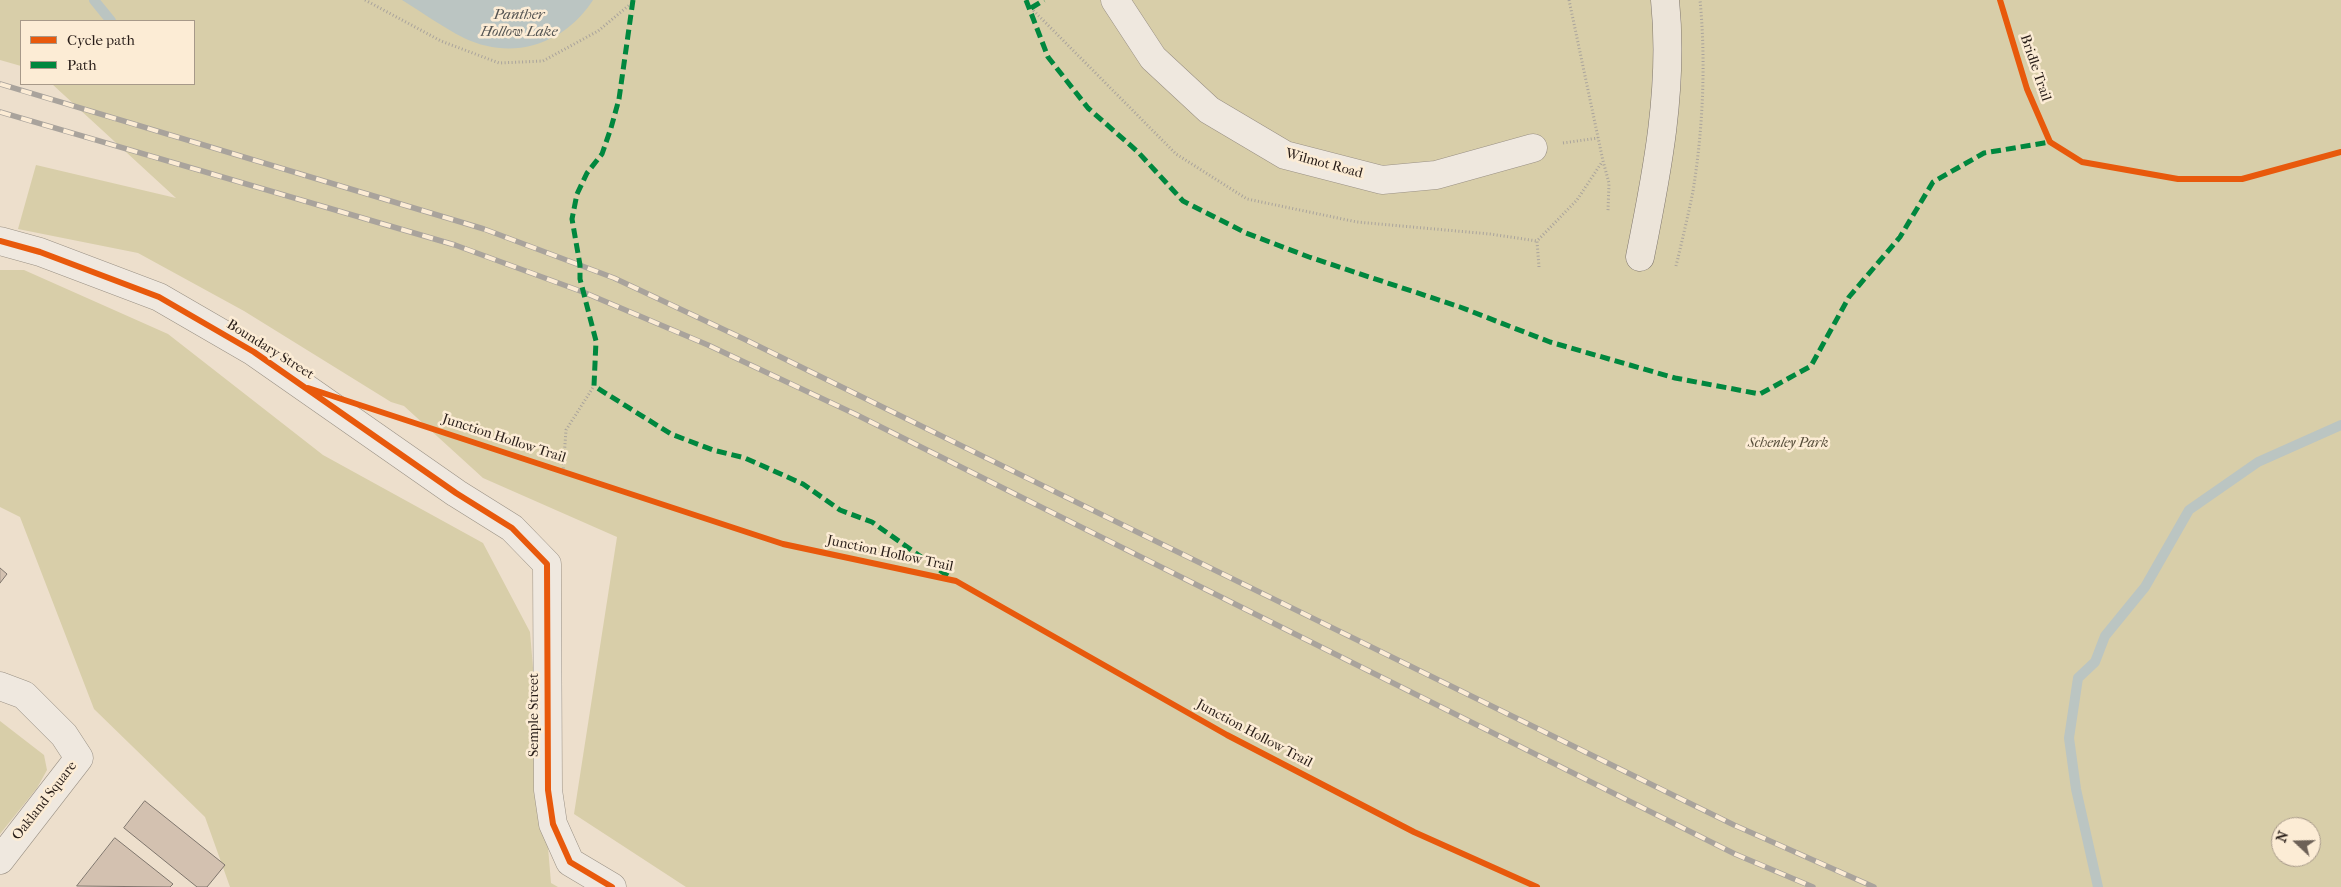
<!DOCTYPE html>
<style>
body{margin:0}
#map{position:relative;width:2341px;height:887px;overflow:hidden;background:#eddfcc;font-family:"IM FELL French Canon",serif}
canvas{display:block}
.legend{position:absolute;left:20px;top:20px;width:175px;height:65px;box-sizing:border-box;background:#fcecd5;border:1px solid #a79989;margin:0;padding:6px 9px;list-style:none;font-size:15px;color:#281d18}
.legend li{display:flex;align-items:center;gap:10px;height:25px}
.legend b{width:25px;border:1px solid #a79989}
.north{position:absolute;left:2271px;top:817px;width:50px;height:50px;box-sizing:border-box;background:#fcecd5;border:1px solid #a79989;border-radius:50%;rotate:291deg;font-size:14px;font-weight:700;line-height:20px;text-align:center;color:#281d18}
.north::after{content:'';display:block;margin:auto;width:18px;height:22px;background:#6d6157;clip-path:polygon(50% 0,100% 100%,50% 72%,0 100%)}
</style>
<div id="map">
<canvas width="2341" height="887"></canvas>
<ul class="legend">
<li><b style="height:6px;background:#e8590c"></b>Cycle path</li>
<li><b style="height:6px;background:#00873e"></b>Path</li>
</ul>
<div class="north">N</div>
</div>
<script>
const ctx = document.querySelector('canvas').getContext('2d');
ctx.lineJoin = 'round';
function fillPath(path, color) { ctx.fillStyle = color; ctx.fill(path, 'evenodd'); }
function stroke(path, color, width, dash) { ctx.strokeStyle = color; ctx.lineWidth = width; ctx.lineCap = dash ? 'butt' : 'round'; ctx.setLineDash(dash || []); ctx.stroke(path); }
function write(font, color, halo, rows, align = 'center') {
  ctx.font = font + ' "IM FELL French Canon",serif'; ctx.lineWidth = 5; ctx.setLineDash([]); ctx.textBaseline = 'middle'; ctx.strokeStyle = halo; ctx.fillStyle = color; for (const [text, x, y, turn = 0] of rows) {
    ctx.save(); ctx.translate(x, y); ctx.rotate((+turn || 0) * Math.PI / 180); ctx.textAlign = isNaN(turn) ? turn : align; if (halo) ctx.strokeText(text, 0, 0); ctx.fillText(text, 0, 0); ctx.restore();
  }
}
const green = new Path2D(`
 M 0,0 L 2341,0 L 2341,887 L 686,887 L 574,814 L 617,537 L 483,478 L 404,406 L 391,402 L 244,311 L 138,253 L 18,229 L 36,165 L 176,198 L 52,84 L 194,84 L 194,21 L 21,21 L 21,66 L 0,60 ZM 2281,827 L 2311,827 L 2311,857 L 2281,857 Z
 M 0,270 L 24,270 L 168,334 L 323,455 L 483,543 L 530,632 L 551,883 L 558,887 L 230,887 L 205,817 L 94,709 L 20,517 L 0,507 Z
 M 0,721 L 44,755 L 47,770 L 37,788 L 0,834 Z`);
const water = new Path2D(`
 M 402,0 L 593,0 C 564,45 512,61 464,38 C 442,27 422,12 402,0 Z`);
const stream = new Path2D(`
 M 94,0 L 111,21
 M 2098,887 L 2076,789 L 2069,738 L 2078,678 L 2095,662 L 2105,636 L 2145,587 L 2189,510 L 2258,462 L 2341,425`);
const building = new Path2D(`
 M 0,568 L 7,574 L 0,583 Z
 M 145,801 L 225,865 L 207,887 L 197,887 L 124,828 Z
 M 115,838 L 173,884 L 170,887 L 77,886 Z`);
const path = new Path2D(`
 M 365,0 L 441,41 L 499,63 L 543,61 L 598,31 L 633,2
 M 1569,0 L 1603,161 L 1609,183 L 1608,211
 M 1031,8 L 1176,154 L 1247,199 L 1357,222 L 1490,234 L 1537,241
 M 1563,143 L 1598,138
 M 1676,266 C 1682,241 1688,216 1693,191 C 1703,129 1706,62 1700,0
 M 1539,267 L 1537,241 L 1577,200 L 1602,162
 M 563,472 L 566,430 L 594,386`);
const minor = new Path2D(`
 M 1115,0 L 1153,58 L 1209,110 L 1285,155 L 1382,180 L 1436,175 L 1533,148
 M 0,241 L 40,252 L 159,297 L 254,352 L 456,493 L 512,528 L 547,564 L 548,790 L 553,824 L 570,862 L 612,887
 M 0,686 L 24,695 L 64,735 L 79,758 L 0,860`);
const major = new Path2D(`
 M 1640,257 C 1657,173 1674,86 1665,0`);
const rail = new Path2D(`
 M 0,84 L 484,229 L 614,278 L 744,339 L 1734,825 L 1874,887
 M 0,112 L 455,245 L 583,292 L 708,345 L 855,414 L 1735,854 L 1813,887`);
const quiet = new Path2D(`
 M 633,0 L 619,99 L 611,128 L 602,154 L 587,173 L 577,194 L 572,219 L 580,265 L 580,279 L 596,341 L 594,386 L 671,434 L 713,450 L 745,458 L 803,484 L 840,510 L 872,522 L 948,576
 M 1026,0 L 1048,57 L 1088,108 L 1138,152 L 1183,201 L 1246,233 L 1309,257 L 1460,307 L 1550,342 L 1675,378 L 1760,394 L 1811,366 L 1849,297 L 1900,237 L 1933,182 L 1984,153 L 2050,142 L 2052,143
 M 1031,8 L 1044,0`);
const cycleway = new Path2D(`
 M 2000,0 L 2027,89 L 2050,142 L 2082,162 L 2178,179 L 2242,179 L 2341,152
 M 0,241 L 40,252 L 159,297 L 254,352 L 456,493 L 512,528 L 547,564 L 548,790 L 553,824 L 570,862 L 612,887
 M 308,388 L 783,544 L 956,581 L 1227,735 L 1414,832 L 1537,887`);
const streetNames = [
 ["Bridle Trail",2035,68,71],
 ["Wilmot Road",1324,164,15],
 ["Boundary Street",270,350,32],
 ["Junction Hollow Trail",504,439,18],
 ["Junction Hollow Trail",890,554,12],
 ["Semple Street",535,715,-90],
 ["Junction Hollow Trail",1254,734,28],
 ["Oakland Square",45,801,-52]
];
const parkNames = [
 ["Schenley Park",1788,444]
];
const waterNames = [
 ["Panther",519,15],
 ["Hollow Lake",519,32]
];
fillPath(green, '#d8cea9');
fillPath(water, '#bbc5c2');
stroke(stream, '#bbc5c2', 10);
fillPath(building, '#d3c1b0');
stroke(building, '#7e756c', 1);
stroke(minor, '#999084', 29);
stroke(major, '#7e756c', 29);
stroke(path, '#a9a39c', 3, [1, 2.5]);
stroke(minor, '#efe8df', 28);
stroke(major, '#ece4d9', 28);
stroke(rail, '#a9a39c', 5.5);
stroke(rail, '#fcecd5', 4, [11]);
stroke(quiet, '#00873e', 5, [10, 5]);
stroke(cycleway, '#e8590c', 6);
write('14px', '#281d18', '#fcecd5', streetNames);
write('italic 14px', '#574e3b', '#fcecd5', parkNames);
write('italic 15px', '#545452', '#fcecd5', waterNames);
</script>
